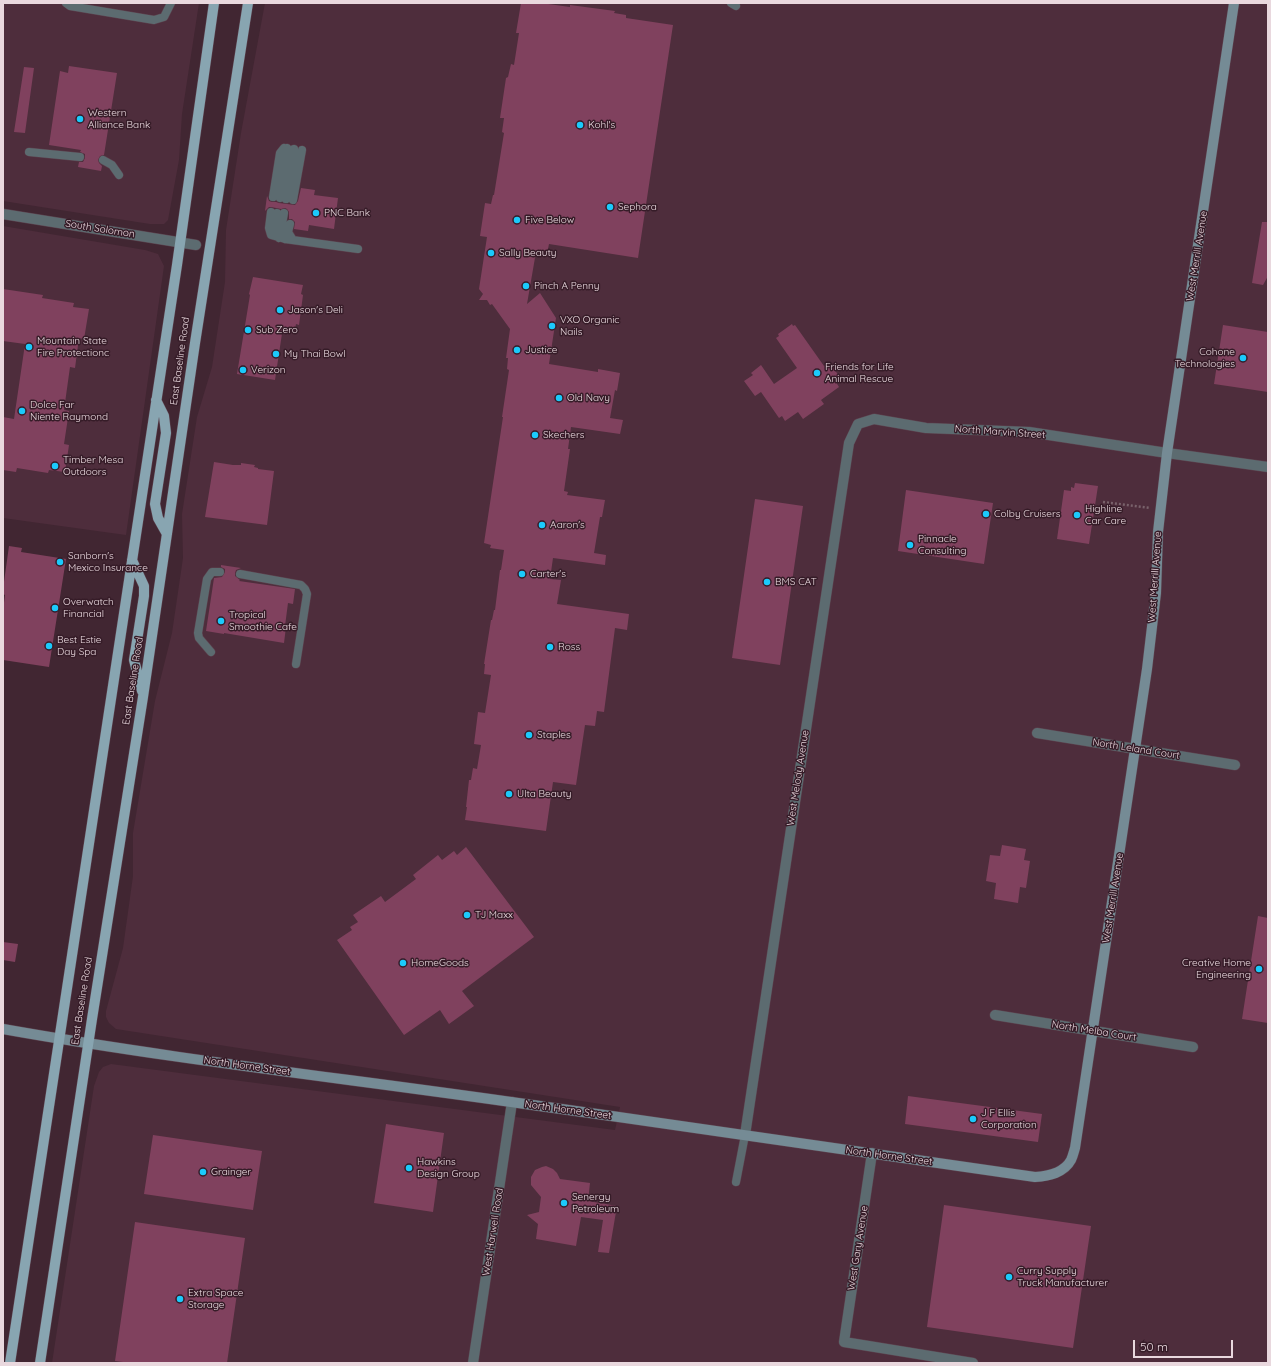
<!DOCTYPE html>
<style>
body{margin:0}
#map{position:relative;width:1271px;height:1366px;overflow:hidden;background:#412632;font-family:Quicksand,sans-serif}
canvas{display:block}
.frame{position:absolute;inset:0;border:4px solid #e9d8de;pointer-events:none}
.scale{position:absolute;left:1133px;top:1340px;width:100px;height:18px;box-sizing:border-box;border:2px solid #e9d8de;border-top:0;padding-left:5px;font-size:12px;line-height:14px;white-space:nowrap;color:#e9d8de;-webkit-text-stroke:3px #361c28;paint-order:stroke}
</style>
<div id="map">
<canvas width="1271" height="1366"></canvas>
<div class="frame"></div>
<div class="scale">50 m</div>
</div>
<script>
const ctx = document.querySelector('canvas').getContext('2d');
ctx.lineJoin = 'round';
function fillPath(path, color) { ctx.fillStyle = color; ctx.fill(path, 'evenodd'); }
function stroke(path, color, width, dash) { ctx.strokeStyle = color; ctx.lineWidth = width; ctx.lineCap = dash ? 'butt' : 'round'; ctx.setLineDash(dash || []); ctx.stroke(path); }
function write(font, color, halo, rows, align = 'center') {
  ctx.font = font + ' Quicksand,sans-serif'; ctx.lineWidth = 3; ctx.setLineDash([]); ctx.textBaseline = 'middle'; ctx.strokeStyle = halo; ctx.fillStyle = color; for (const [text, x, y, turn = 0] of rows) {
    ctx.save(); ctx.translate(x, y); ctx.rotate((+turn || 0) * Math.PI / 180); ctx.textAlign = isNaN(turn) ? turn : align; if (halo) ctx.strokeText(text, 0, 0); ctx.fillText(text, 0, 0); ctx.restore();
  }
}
const built = new Path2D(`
 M 3,3 L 199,3 L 182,114 L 179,160 L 168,220 L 164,224 L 150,224 L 3,201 Z
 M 265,3 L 1268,3 L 1268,1363 L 52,1363 L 94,1086 L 99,1072 L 103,1067 L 111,1064 L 615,1130 L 620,1107 L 116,1029 L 109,1023 L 106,1017 L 106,1011 L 123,948 L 133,876 L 133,833 L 155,701 L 172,633 L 183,558 L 182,514 L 197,417 L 212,367 L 225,282 L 226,230 L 241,133 Z
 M 3,226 L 145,250 L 158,254 L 164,266 L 126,535 L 3,518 Z`);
const building = new Path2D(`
 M 521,3 L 541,3 L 570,7 L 570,5 L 615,11 L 614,13 L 626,15 L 626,18 L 673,25 L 638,258 L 549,244 L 547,254 L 536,252 L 527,304 L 540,293 L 556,318 L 549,364 L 598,372 L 598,369 L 620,373 L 617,391 L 615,390 L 610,418 L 623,420 L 620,434 L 571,427 L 568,449 L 570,449 L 564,491 L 568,492 L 567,495 L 605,500 L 602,517 L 600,517 L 594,553 L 606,555 L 605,565 L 553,558 L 550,579 L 561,580 L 557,604 L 629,614 L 627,630 L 615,628 L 604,712 L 597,711 L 595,726 L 585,725 L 576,785 L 553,782 L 546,831 L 465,820 L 467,807 L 466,807 L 469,780 L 471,780 L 473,768 L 477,769 L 481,745 L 474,744 L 478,712 L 485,713 L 491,675 L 484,674 L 485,664 L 484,664 L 491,620 L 492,620 L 494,610 L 495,610 L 500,570 L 501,570 L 504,550 L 490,548 L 491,545 L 484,543 L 503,417 L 502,417 L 509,370 L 507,369 L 508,358 L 506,358 L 510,329 L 492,304 L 490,305 L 487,300 L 479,300 L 483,294 L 479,289 L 487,237 L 480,236 L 485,203 L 491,204 L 493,195 L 494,195 L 504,133 L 502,132 L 504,118 L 500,118 L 506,78 L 508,77 L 511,64 L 514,65 L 519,33 L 516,33 Z
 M 69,66 L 117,73 L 104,155 L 100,156 L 98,160 L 99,163 L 102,166 L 101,171 L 78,167 L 79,162 L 83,162 L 85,158 L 85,154 L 80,152 L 81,150 L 49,145 L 60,71 L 68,73 Z
 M 24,67 L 34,68 L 25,133 L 14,132 Z
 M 301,188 L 315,190 L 314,195 L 338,198 L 334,229 L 309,225 L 308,231 L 294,229 L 295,222 L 292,219 L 289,219 L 289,212 L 287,209 L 285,208 L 281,209 L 271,207 L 269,207 L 265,211 L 267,196 L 269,201 L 272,202 L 276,202 L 279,203 L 295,205 L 298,201 Z
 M 1262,222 L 1268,222 L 1268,276 L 1263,285 L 1252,283 Z
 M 253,277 L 303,285 L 301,294 L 303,295 L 299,325 L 296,324 L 295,329 L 283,327 L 275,380 L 237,374 L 250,295 L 249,294 Z
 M 3,289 L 43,295 L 42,298 L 74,303 L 73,307 L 89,309 L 84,339 L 79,338 L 75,368 L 70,367 L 64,410 L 69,411 L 64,444 L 69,445 L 65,472 L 49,470 L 48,473 L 17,468 L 16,472 L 3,470 L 3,417 L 14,419 L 25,344 L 3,341 Z
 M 792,324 L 793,326 L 795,325 L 824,366 L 829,362 L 839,376 L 834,379 L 839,387 L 821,400 L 824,404 L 803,419 L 798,412 L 785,421 L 782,416 L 779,418 L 761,392 L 755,396 L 744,381 L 753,375 L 751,373 L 761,365 L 774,384 L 797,368 L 776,338 L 779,336 L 778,334 Z
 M 1223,325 L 1268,332 L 1268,392 L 1214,384 Z
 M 214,462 L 233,465 L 241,465 L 241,463 L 255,465 L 254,467 L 258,468 L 258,469 L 274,471 L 267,525 L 205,517 Z
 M 1075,483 L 1098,486 L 1089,544 L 1057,539 L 1064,490 L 1071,491 L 1071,487 L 1074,488 Z
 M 906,490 L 993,503 L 984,564 L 898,551 Z
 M 755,499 L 803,506 L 780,665 L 732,658 Z
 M 9,546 L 22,548 L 21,552 L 66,559 L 49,667 L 3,660 L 3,610 L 5,595 L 3,594 L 3,589 Z
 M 221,565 L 241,568 L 236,570 L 235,573 L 235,576 L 240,580 L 239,581 L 295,589 L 293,604 L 288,603 L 285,626 L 286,627 L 284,643 L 224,633 L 224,634 L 206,631 L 214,578 L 222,577 L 225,572 L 225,569 L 221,567 Z
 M 1002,845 L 1026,849 L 1024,860 L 1030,861 L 1026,888 L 1020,887 L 1018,903 L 994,899 L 996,883 L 986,881 L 990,855 L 1000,856 Z
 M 466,847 L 534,937 L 462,991 L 474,1006 L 449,1024 L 440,1010 L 404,1035 L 337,940 L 352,930 L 350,927 L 358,922 L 353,915 L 381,896 L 385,902 L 416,879 L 413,875 L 438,855 L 442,860 L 454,851 L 457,855 Z
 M 1258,916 L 1268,918 L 1268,1023 L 1242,1019 Z
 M 3,942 L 18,944 L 15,962 L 3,960 Z
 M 908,1096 L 1042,1114 L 1038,1142 L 905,1124 Z
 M 386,1124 L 444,1133 L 433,1212 L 374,1203 Z
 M 153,1135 L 262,1151 L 253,1210 L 144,1194 Z
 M 546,1166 L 553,1169 L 557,1173 L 560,1179 L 590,1183 L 588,1201 L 617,1206 L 609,1253 L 598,1252 L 603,1220 L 581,1217 L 576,1246 L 536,1239 L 538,1224 L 527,1215 L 539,1212 L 541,1197 L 531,1185 L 531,1177 L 535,1170 L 542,1167 Z
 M 944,1205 L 1091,1226 L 1073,1348 L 927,1327 Z
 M 135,1222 L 245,1238 L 227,1363 L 131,1363 L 115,1361 Z`);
const path = new Path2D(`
 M 1103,502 L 1150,508`);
const lane = new Path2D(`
 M 66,3 L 70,6 L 154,20 L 164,17 L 171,3
 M 731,3 L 736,6
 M 29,152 L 80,157
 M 103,160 L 112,165 L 119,175
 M 273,197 L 280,153 L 284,148
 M 280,198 L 287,148
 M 286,199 L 294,149
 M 293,200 L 302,150
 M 271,212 L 269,228 L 271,235 L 285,239 L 358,249
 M 277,213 L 275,230 L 279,238
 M 284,213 L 281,230 L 285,239
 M 290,224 L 288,232 L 293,240
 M 240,574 L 301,585 L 305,589 L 307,594 L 296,664
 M 211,652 L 199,638 L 198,633 L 207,579 L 212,572 L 220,572
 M 736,1182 L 745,1135`);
const street = new Path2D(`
 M 3,214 L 196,245
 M 1037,733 L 1235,765
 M 995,1015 L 1193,1047
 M 745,1135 L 849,443 L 858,424 L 874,419 L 926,428 L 1029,432 L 1167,453 L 1268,467
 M 872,1153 L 844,1342 L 973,1363
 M 473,1363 L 512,1102`);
const secondary = new Path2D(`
 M 3,1029 C 172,1059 342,1078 511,1102 C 686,1126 861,1152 1035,1177 C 1049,1176 1064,1173 1071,1160 C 1073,1156 1074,1151 1075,1148 L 1147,669 L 1156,593 L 1158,532 L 1167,453 L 1234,3`);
const primary = new Path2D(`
 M 156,400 L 164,416 L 166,433 L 155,504 L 158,518 L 167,534
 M 132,560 L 144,586 L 144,596 L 134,660 L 142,691
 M 10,1363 L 177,265 L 214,3
 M 40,1363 L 92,1019 L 143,697 L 195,343 L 248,3`);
const markers = [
 [80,119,4,"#1bcafc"],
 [580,125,4,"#1bcafc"],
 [610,207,4,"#1bcafc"],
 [316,213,4,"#1bcafc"],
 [517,220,4,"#1bcafc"],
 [491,253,4,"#1bcafc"],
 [526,286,4,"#1bcafc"],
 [280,310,4,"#1bcafc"],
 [552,326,4,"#1bcafc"],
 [248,330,4,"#1bcafc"],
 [29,347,4,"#1bcafc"],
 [517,350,4,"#1bcafc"],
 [276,354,4,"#1bcafc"],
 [1243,358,4,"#1bcafc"],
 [243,370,4,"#1bcafc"],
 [817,373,4,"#1bcafc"],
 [559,398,4,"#1bcafc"],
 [22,411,4,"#1bcafc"],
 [535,435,4,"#1bcafc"],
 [55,466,4,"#1bcafc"],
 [986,514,4,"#1bcafc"],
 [1077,515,4,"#1bcafc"],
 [542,525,4,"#1bcafc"],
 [910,545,4,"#1bcafc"],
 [60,562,4,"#1bcafc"],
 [522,574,4,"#1bcafc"],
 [767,582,4,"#1bcafc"],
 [55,608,4,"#1bcafc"],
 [221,621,4,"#1bcafc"],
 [49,646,4,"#1bcafc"],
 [550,647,4,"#1bcafc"],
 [529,735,4,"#1bcafc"],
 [509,794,4,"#1bcafc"],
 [467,915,4,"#1bcafc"],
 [403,963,4,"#1bcafc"],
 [1259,969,4,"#1bcafc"],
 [973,1119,4,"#1bcafc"],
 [409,1168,4,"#1bcafc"],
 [203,1172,4,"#1bcafc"],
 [564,1203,4,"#1bcafc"],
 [1009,1277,4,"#1bcafc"],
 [180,1299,4,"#1bcafc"]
];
const poiNames = [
 ["Western",88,113],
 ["Alliance Bank",88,125],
 ["Kohl's",588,125],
 ["Sephora",618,207],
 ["PNC Bank",324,213],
 ["Five Below",525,220],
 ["Sally Beauty",499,253],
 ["Pinch A Penny",534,286],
 ["Jason's Deli",288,310],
 ["VXO Organic",560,320],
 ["Nails",560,332],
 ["Sub Zero",256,330],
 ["Mountain State",37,341],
 ["Fire Protectionc",37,353],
 ["Justice",525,350],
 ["Cohone",1235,352,"right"],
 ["Technologies",1235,364,"right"],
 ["My Thai Bowl",284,354],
 ["Friends for Life",825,367],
 ["Animal Rescue",825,379],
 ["Verizon",251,370],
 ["Old Navy",567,398],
 ["Dolce Far",30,405],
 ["Niente Raymond",30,417],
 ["Skechers",543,435],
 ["Timber Mesa",63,460],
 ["Outdoors",63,472],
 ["Highline",1085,509],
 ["Car Care",1085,521],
 ["Colby Cruisers",994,514],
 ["Aaron's",550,525],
 ["Pinnacle",918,539],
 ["Consulting",918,551],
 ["Sanborn's",68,556],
 ["Mexico Insurance",68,568],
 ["Carter's",530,574],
 ["BMS CAT",775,582],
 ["Overwatch",63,602],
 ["Financial",63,614],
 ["Tropical",229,615],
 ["Smoothie Cafe",229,627],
 ["Best Estie",57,640],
 ["Day Spa",57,652],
 ["Ross",558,647],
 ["Staples",537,735],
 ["Ulta Beauty",517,794],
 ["TJ Maxx",475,915],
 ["HomeGoods",411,963],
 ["Creative Home",1251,963,"right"],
 ["Engineering",1251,975,"right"],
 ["J F Ellis",981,1113],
 ["Corporation",981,1125],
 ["Hawkins",417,1162],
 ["Design Group",417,1174],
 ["Grainger",211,1172],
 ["Senergy",572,1197],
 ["Petroleum",572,1209],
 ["Curry Supply",1017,1271],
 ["Truck Manufacturer",1017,1283],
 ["Extra Space",188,1293],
 ["Storage",188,1305]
];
const streetNames = [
 ["South Solomon",100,229,9],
 ["West Merrill Avenue",1197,256,-81],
 ["East Baseline Road",180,361,-82],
 ["North Marvin Street",1000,432,4],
 ["West Merrill Avenue",1155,577,-86],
 ["East Baseline Road",133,681,-81],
 ["North Leland Court",1136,749,9],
 ["West Melody Avenue",798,778,-81],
 ["West Merrill Avenue",1113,898,-81],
 ["East Baseline Road",82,1001,-81],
 ["North Melba Court",1094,1031,9],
 ["North Horne Street",247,1066,8],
 ["North Horne Street",568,1110,8],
 ["North Horne Street",889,1156,8],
 ["West Harwell Road",493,1232,-81],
 ["West Gary Avenue",858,1248,-81]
];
fillPath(built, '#4e2d3c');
fillPath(building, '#80415e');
stroke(lane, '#5c424e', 9);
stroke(street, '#5c424e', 11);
stroke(secondary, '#5c424e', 11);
stroke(primary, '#5c424e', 11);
stroke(path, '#79626b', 2.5, [2, 2]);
stroke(lane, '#5c6b70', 8);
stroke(street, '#5c6b70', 10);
stroke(secondary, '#758b95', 10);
stroke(primary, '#88a5b1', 10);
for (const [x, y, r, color] of markers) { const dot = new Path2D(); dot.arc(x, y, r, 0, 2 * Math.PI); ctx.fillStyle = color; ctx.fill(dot); stroke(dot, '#361c28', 1.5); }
write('10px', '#e9d8de', '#361c28', poiNames, 'left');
write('10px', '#e9d8de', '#361c28', streetNames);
</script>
